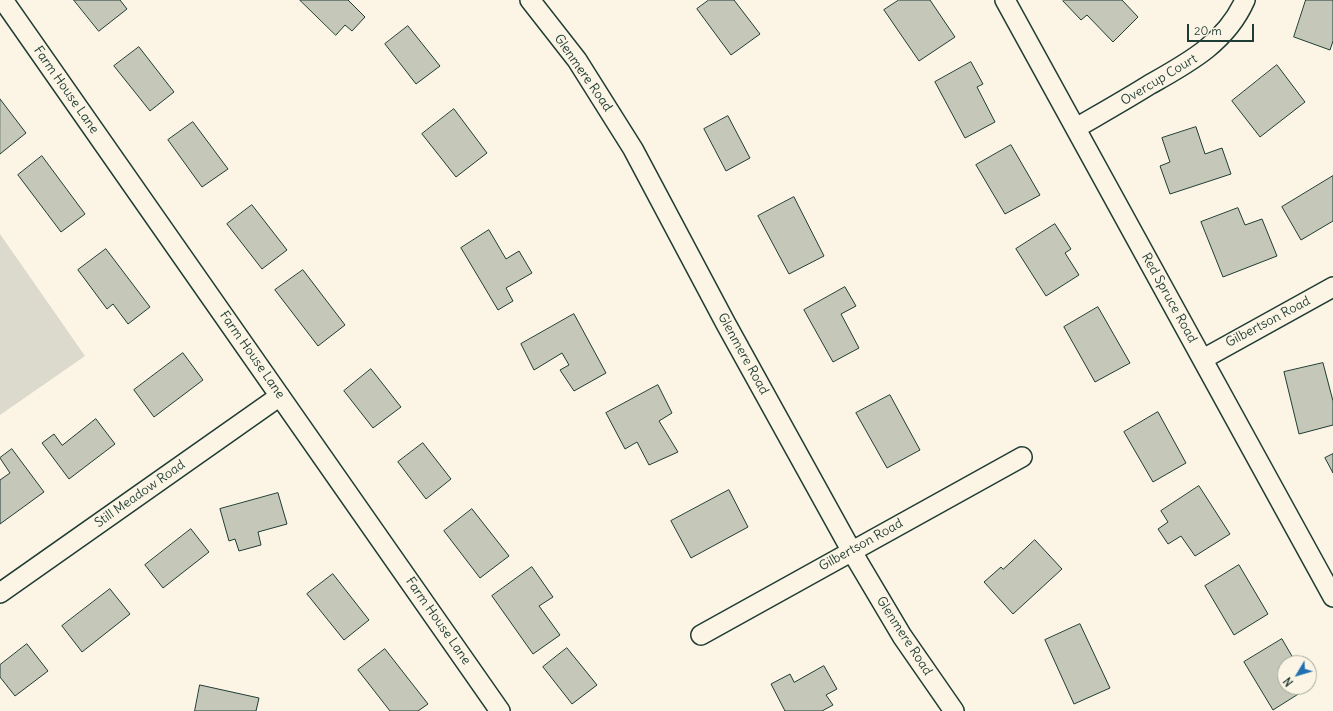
<!DOCTYPE html>
<style>
body{margin:0}
#map{position:relative;width:1333px;height:711px;overflow:hidden;background:#fcf5e5;font-family:Delius,sans-serif}
canvas{display:block}
.north{position:absolute;left:1277px;top:655px;width:40px;height:40px;box-sizing:border-box;background:#fcf5e5;border:1px solid #a4ab9e;border-radius:50%;rotate:232deg;font-size:11px;font-weight:700;line-height:16px;text-align:center;color:#1f3d34}
.north::after{content:'';display:block;margin:auto;width:14px;height:18px;background:#1f6fb2;clip-path:polygon(50% 0,100% 100%,50% 72%,0 100%)}
.scale{position:absolute;left:1187px;top:24px;width:67px;height:18px;box-sizing:border-box;border:2px solid #1f3d34;border-top:0;padding-left:5px;font-size:12px;line-height:14px;white-space:nowrap;color:#1f3d34;-webkit-text-stroke:3px #fcf5e5;paint-order:stroke}
</style>
<div id="map">
<canvas width="1333" height="711"></canvas>
<div class="north">N</div>
<div class="scale">20 m</div>
</div>
<script>
const ctx = document.querySelector('canvas').getContext('2d');
ctx.lineJoin = 'round';
function fillPath(path, color) { ctx.fillStyle = color; ctx.fill(path, 'evenodd'); }
function stroke(path, color, width, dash) { ctx.strokeStyle = color; ctx.lineWidth = width; ctx.lineCap = dash ? 'butt' : 'round'; ctx.setLineDash(dash || []); ctx.stroke(path); }
function write(font, color, halo, rows, align = 'center') {
  ctx.font = font + ' Delius,sans-serif'; ctx.lineWidth = 3; ctx.setLineDash([]); ctx.textBaseline = 'middle'; ctx.strokeStyle = halo; ctx.fillStyle = color; for (const [text, x, y, turn = 0] of rows) {
    ctx.save(); ctx.translate(x, y); ctx.rotate((+turn || 0) * Math.PI / 180); ctx.textAlign = isNaN(turn) ? turn : align; if (halo) ctx.strokeText(text, 0, 0); ctx.fillText(text, 0, 0); ctx.restore();
  }
}
const green = new Path2D(`
 M 0,234 L 85,356 L 0,415 Z`);
const building = new Path2D(`
 M 74,0 L 120,0 L 127,9 L 99,31 Z
 M 300,0 L 348,0 L 365,17 L 352,31 L 345,25 L 336,35 Z
 M 709,0 L 734,0 L 760,34 L 731,55 L 697,9 Z
 M 899,0 L 930,0 L 955,37 L 919,61 L 884,10 Z
 M 1064,0 L 1122,0 L 1138,17 L 1113,42 L 1087,15 L 1081,20 L 1063,1 Z
 M 1306,0 L 1333,0 L 1333,41 L 1330,50 L 1294,37 Z
 M 408,26 L 440,66 L 416,84 L 385,44 Z
 M 139,47 L 174,92 L 150,111 L 114,66 Z
 M 971,62 L 983,84 L 977,87 L 995,122 L 965,138 L 935,82 Z
 M 1277,65 L 1305,102 L 1260,137 L 1232,101 Z
 M 0,99 L 26,133 L 0,154 Z
 M 454,109 L 487,153 L 456,177 L 422,134 Z
 M 728,116 L 750,158 L 726,171 L 704,129 Z
 M 193,122 L 228,169 L 202,187 L 168,140 Z
 M 1196,127 L 1205,154 L 1222,148 L 1231,174 L 1170,194 L 1160,166 L 1170,162 L 1162,138 Z
 M 1011,145 L 1040,195 L 1005,214 L 976,165 Z
 M 42,156 L 85,214 L 61,232 L 18,175 Z
 M 1333,176 L 1333,221 L 1301,240 L 1282,207 Z
 M 794,197 L 824,256 L 789,274 L 758,216 Z
 M 252,205 L 287,250 L 262,269 L 227,224 Z
 M 1238,208 L 1245,225 L 1262,219 L 1277,256 L 1223,277 L 1201,222 Z
 M 1055,224 L 1071,249 L 1065,253 L 1079,275 L 1046,296 L 1016,249 Z
 M 489,230 L 506,259 L 519,251 L 532,273 L 506,288 L 513,301 L 498,310 L 461,248 Z
 M 106,249 L 150,307 L 128,324 L 113,304 L 107,309 L 78,270 Z
 M 303,270 L 345,325 L 318,346 L 275,290 Z
 M 845,287 L 856,306 L 841,314 L 859,348 L 833,362 L 804,310 Z
 M 1098,307 L 1130,363 L 1095,382 L 1064,327 Z
 M 574,314 L 606,373 L 574,391 L 560,370 L 569,365 L 562,353 L 534,370 L 521,344 Z
 M 183,353 L 203,380 L 154,417 L 134,390 Z
 M 1323,363 L 1333,401 L 1333,425 L 1299,434 L 1284,372 Z
 M 371,369 L 401,407 L 373,428 L 344,391 Z
 M 658,385 L 672,413 L 659,421 L 678,452 L 649,465 L 637,442 L 625,449 L 606,413 Z
 M 890,395 L 920,450 L 887,468 L 856,413 Z
 M 1158,412 L 1186,463 L 1153,482 L 1124,432 Z
 M 96,419 L 115,444 L 69,479 L 42,443 L 54,434 L 62,445 Z
 M 423,443 L 451,479 L 426,499 L 398,462 Z
 M 12,449 L 44,492 L 0,524 L 0,480 L 10,473 L 0,458 Z
 M 1333,454 L 1333,473 L 1325,458 Z
 M 1199,486 L 1230,534 L 1195,556 L 1181,536 L 1168,544 L 1158,529 L 1168,522 L 1161,511 Z
 M 729,490 L 748,527 L 691,558 L 671,521 Z
 M 278,493 L 287,524 L 258,532 L 261,545 L 239,551 L 235,539 L 229,541 L 220,509 Z
 M 472,509 L 509,556 L 480,578 L 444,531 Z
 M 191,529 L 209,552 L 163,588 L 145,565 Z
 M 1035,540 L 1062,569 L 1013,614 L 984,582 L 1001,567 L 1003,569 Z
 M 1239,565 L 1268,614 L 1234,635 L 1205,586 Z
 M 532,567 L 553,597 L 539,606 L 560,635 L 533,654 L 492,596 Z
 M 333,574 L 369,620 L 344,640 L 307,594 Z
 M 110,589 L 130,614 L 82,652 L 62,626 Z
 M 1080,624 L 1110,688 L 1074,704 L 1045,640 Z
 M 1282,639 L 1296,663 L 1285,663 L 1285,687 L 1309,687 L 1309,683 L 1311,686 L 1273,710 L 1244,662 Z
 M 27,644 L 48,671 L 15,696 L 0,677 L 0,665 Z
 M 567,648 L 597,685 L 572,704 L 543,667 Z
 M 385,649 L 428,704 L 418,711 L 390,711 L 358,670 Z
 M 824,666 L 837,689 L 826,695 L 833,705 L 822,711 L 785,711 L 771,684 L 790,674 L 794,682 Z
 M 200,685 L 259,698 L 256,711 L 195,711 Z`);
const minor = new Path2D(`
 M 3,0 L 500,711
 M 530,0 L 577,60 L 633,149 L 726,324 L 851,550 L 902,636 L 954,711
 M 1005,0 L 1333,597
 M 1076,128 C 1100,114 1125,100 1149,85 C 1188,63 1226,43 1245,0
 M 1203,359 L 1333,287
 M 0,593 L 280,396
 M 701,635 L 1022,457`);
const streetNames = [
 ["Glenmere Road",583,73,55],
 ["Overcup Court",1159,80,-31],
 ["Farm House Lane",66,90,55],
 ["Red Spruce Road",1169,298,61],
 ["Gilbertson Road",1268,322,-28],
 ["Glenmere Road",743,354,61],
 ["Farm House Lane",252,355,55],
 ["Still Meadow Road",140,494,-35],
 ["Gilbertson Road",861,545,-29],
 ["Farm House Lane",438,621,55],
 ["Glenmere Road",904,636,57]
];
fillPath(green, '#dcdacc');
fillPath(building, '#c5c7b9');
stroke(building, '#1f3d34', 1);
stroke(minor, '#1f3d34', 22);
stroke(minor, '#fcf5e5', 19);
write('13px', '#1f3d34', '#fcf5e5', streetNames);
</script>
